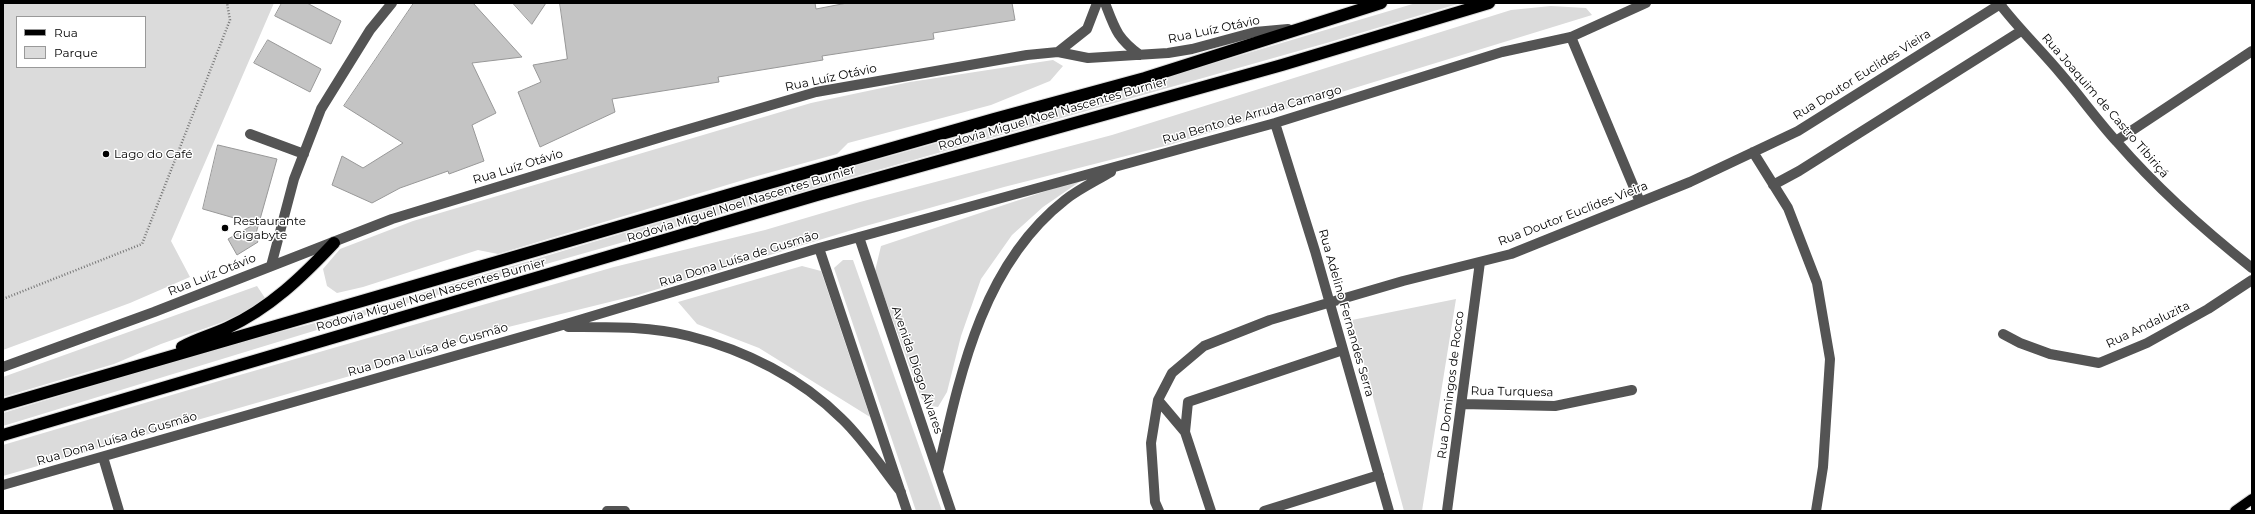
<!DOCTYPE html>
<meta charset="utf-8">
<style>
body{margin:0}
#map{position:relative;width:2255px;height:514px;overflow:hidden;background:#fff;font-family:Montserrat,sans-serif}
canvas{display:block}
.frame{position:absolute;inset:0;border:4px solid #000;pointer-events:none}
.legend{position:absolute;left:16px;top:16px;width:130px;height:52px;box-sizing:border-box;background:#fff;border:1px solid #999;margin:0;padding:5px 7px;list-style:none;font-size:12px;color:#000}
.legend li{display:flex;align-items:center;gap:8px;height:20px}
.legend b{width:20px;border:1px solid #999}
</style>
<div id="map">
<canvas width="2255" height="514"></canvas>
<div class="frame"></div>
<ul class="legend">
<li><b style="height:5px;background:#000"></b>Rua</li>
<li><b style="height:11px;background:#dbdbdb"></b>Parque</li>
</ul>
</div>
<script>
const ctx = document.querySelector('canvas').getContext('2d');
ctx.lineJoin = 'round';
function fillPath(path, color) { ctx.fillStyle = color; ctx.fill(path, 'evenodd'); }
function stroke(path, color, width, dash) { ctx.strokeStyle = color; ctx.lineWidth = width; ctx.lineCap = dash ? 'butt' : 'round'; ctx.setLineDash(dash || []); ctx.stroke(path); }
function write(font, color, halo, rows, align = 'center') {
  ctx.font = font + ' Montserrat,sans-serif'; ctx.lineWidth = 3; ctx.setLineDash([]); ctx.textBaseline = 'middle'; ctx.strokeStyle = halo; ctx.fillStyle = color; for (const [text, x, y, turn = 0] of rows) {
    ctx.save(); ctx.translate(x, y); ctx.rotate((+turn || 0) * Math.PI / 180); ctx.textAlign = isNaN(turn) ? turn : align; if (halo) ctx.strokeText(text, 0, 0); ctx.fillText(text, 0, 0); ctx.restore();
  }
}
const green = new Path2D(`
 M 3,3 L 274,3 L 171,241 L 190,277 L 130,303 L 3,350 ZM 17,17 L 145,17 L 145,67 L 17,67 Z
 M 1416,3 L 1461,3 L 1330,42 L 366,315 L 3,426 L 3,413 L 239,342 L 347,315 L 758,193 L 1090,100 Z
 M 1551,6 L 1586,8 L 1592,15 L 1169,145 L 1004,187 L 862,227 L 638,295 L 484,333 L 395,363 L 3,476 L 3,445 L 219,381 L 614,267 L 765,230 L 860,202 L 1112,135 L 1511,10 Z
 M 1053,60 L 1063,66 L 1050,81 L 991,105 L 848,143 L 837,154 L 750,178 L 498,254 L 478,250 L 363,287 L 337,293 L 327,286 L 323,269 L 340,249 L 413,221 L 811,103 L 910,82 Z
 M 1085,178 L 1043,207 L 1012,235 L 981,279 L 961,336 L 947,392 L 938,407 L 931,406 L 921,398 L 875,271 L 881,246 Z
 M 843,260 L 853,260 L 942,511 L 916,511 L 834,268 Z
 M 802,266 L 821,271 L 870,417 L 759,348 L 697,324 L 678,302 Z
 M 257,286 L 267,301 L 223,322 L 161,344 L 114,364 L 3,397 L 3,377 Z
 M 1456,299 L 1422,511 L 1404,511 L 1352,320 Z`);
const building = new Path2D(`
 M 282,3 L 307,3 L 341,21 L 331,44 L 275,16 Z
 M 414,3 L 473,3 L 522,57 L 472,63 L 496,113 L 472,125 L 484,161 L 449,174 L 448,171 L 400,188 L 372,203 L 332,185 L 342,156 L 363,168 L 403,143 L 344,106 Z
 M 513,3 L 546,3 L 532,24 Z
 M 560,3 L 815,3 L 816,9 L 847,3 L 1012,3 L 1015,20 L 933,33 L 934,39 L 822,56 L 823,60 L 718,77 L 719,82 L 612,99 L 615,112 L 540,147 L 518,92 L 541,82 L 533,65 L 567,59 Z
 M 268,40 L 321,69 L 310,92 L 254,63 Z
 M 218,145 L 277,159 L 255,237 L 258,242 L 237,255 L 228,239 L 255,224 L 203,209 Z`);
const path = new Path2D(`
 M 3,299 L 142,244 L 230,20 L 227,3`);
const minor = new Path2D(`
 M 1105,3 C 1115,29 1117,38 1140,55
 M 1999,3 C 2018,28 2041,50 2061,74 C 2080,96 2097,120 2117,142 C 2157,188 2204,230 2252,268
 M 1571,37 L 1640,202
 M 1058,52 L 1087,29 L 1097,3
 M 1275,123 L 1315,251 L 1389,511
 M 250,134 L 304,154
 M 2116,141 L 2252,51
 M 1753,152 L 1788,208 L 1817,283 L 1830,359 L 1823,467 L 1816,511
 M 1773,185 L 1799,171 L 2021,31
 M 859,237 L 951,511
 M 819,248 L 907,511
 M 271,266 L 294,179 L 321,109 L 370,30 L 392,3
 M 568,327 C 608,327 650,326 689,336 C 745,350 801,378 842,419 C 864,440 882,468 901,492
 M 2003,334 L 2020,343 L 2050,354 L 2099,363 L 2147,343 L 2208,309 L 2252,280
 M 3,367 L 154,312 L 392,219 L 665,136 L 816,92 L 1027,55 L 1058,52 L 1088,58 L 1168,53 L 1192,49 L 1255,32 L 1288,29
 M 1158,400 L 1185,432
 M 1462,404 L 1555,406 L 1632,390
 M 103,457 L 119,511
 M 938,471 C 960,374 982,265 1065,200 C 1079,189 1096,181 1111,172
 M 3,485 L 556,327 L 819,248 L 1275,123 L 1502,52 L 1571,37 L 1646,3
 M 607,511 L 625,511
 M 1159,511 L 1155,502 L 1151,443 L 1158,400 L 1172,373 L 1204,346 L 1270,320 L 1403,281 L 1511,254 L 1690,182 L 1798,131 L 2002,3
 M 1211,511 L 1185,432 L 1188,402 L 1343,350
 M 1264,511 L 1379,475
 M 1447,511 L 1480,262`);
const major = new Path2D(`
 M 2235,511 L 2252,499`);
const highway = new Path2D(`
 M 182,347 C 196,339 212,335 227,328 C 270,308 302,277 334,243
 M 3,405 L 738,192 L 994,119 L 1145,78 L 1381,3
 M 3,435 L 817,195 L 1282,65 L 1489,3`);
const markers = [
 [106,154,4,"#000"],
 [225,228,4,"#000"]
];
const streetNames = [
 ["Rua Luíz Otávio",1214,30,-12],
 ["Rua Doutor Euclides Vieira",1862,75,-32],
 ["Rua Luíz Otávio",831,78,-12],
 ["Rua Joaquim de Castro Tibiriçá",2105,106,49],
 ["Rodovia Miguel Noel Nascentes Burnier",1053,114,-16],
 ["Rua Bento de Arruda Camargo",1252,115,-16],
 ["Rua Luíz Otávio",518,167,-17],
 ["Rodovia Miguel Noel Nascentes Burnier",741,204,-17],
 ["Rua Doutor Euclides Vieira",1573,214,-21],
 ["Rua Dona Luísa de Gusmão",739,259,-17],
 ["Rua Luíz Otávio",212,275,-22],
 ["Rodovia Miguel Noel Nascentes Burnier",431,295,-16],
 ["Rua Adelino Fernandes Serra",1346,313,74],
 ["Rua Andaluzita",2148,325,-26],
 ["Rua Dona Luísa de Gusmão",428,350,-16],
 ["Avenida Diogo Álvares",917,370,71],
 ["Rua Domingos de Rocco",1451,385,-83],
 ["Rua Turquesa",1512,392,1],
 ["Rua Dona Luísa de Gusmão",117,439,-16]
];
const poiNames = [
 ["Lago do Café",114,154],
 ["Restaurante",233,221],
 ["Gigabyte",233,235]
];
fillPath(green, '#dbdbdb');
fillPath(building, '#c4c4c4');
stroke(building, '#989898', 1);
stroke(major, '#dbdbdb', 12);
stroke(highway, '#dbdbdb', 14);
stroke(path, '#767676', 2.5, [1, 2]);
stroke(minor, '#545454', 10);
stroke(major, '#000', 10);
stroke(highway, '#000', 12);
for (const [x, y, r, color] of markers) { const dot = new Path2D(); dot.arc(x, y, r, 0, 2 * Math.PI); ctx.fillStyle = color; ctx.fill(dot); stroke(dot, '#fff', 1.5); }
write('12px', '#000', '#fff', streetNames);
write('12px', '#000', '#fff', poiNames, 'left');
</script>
